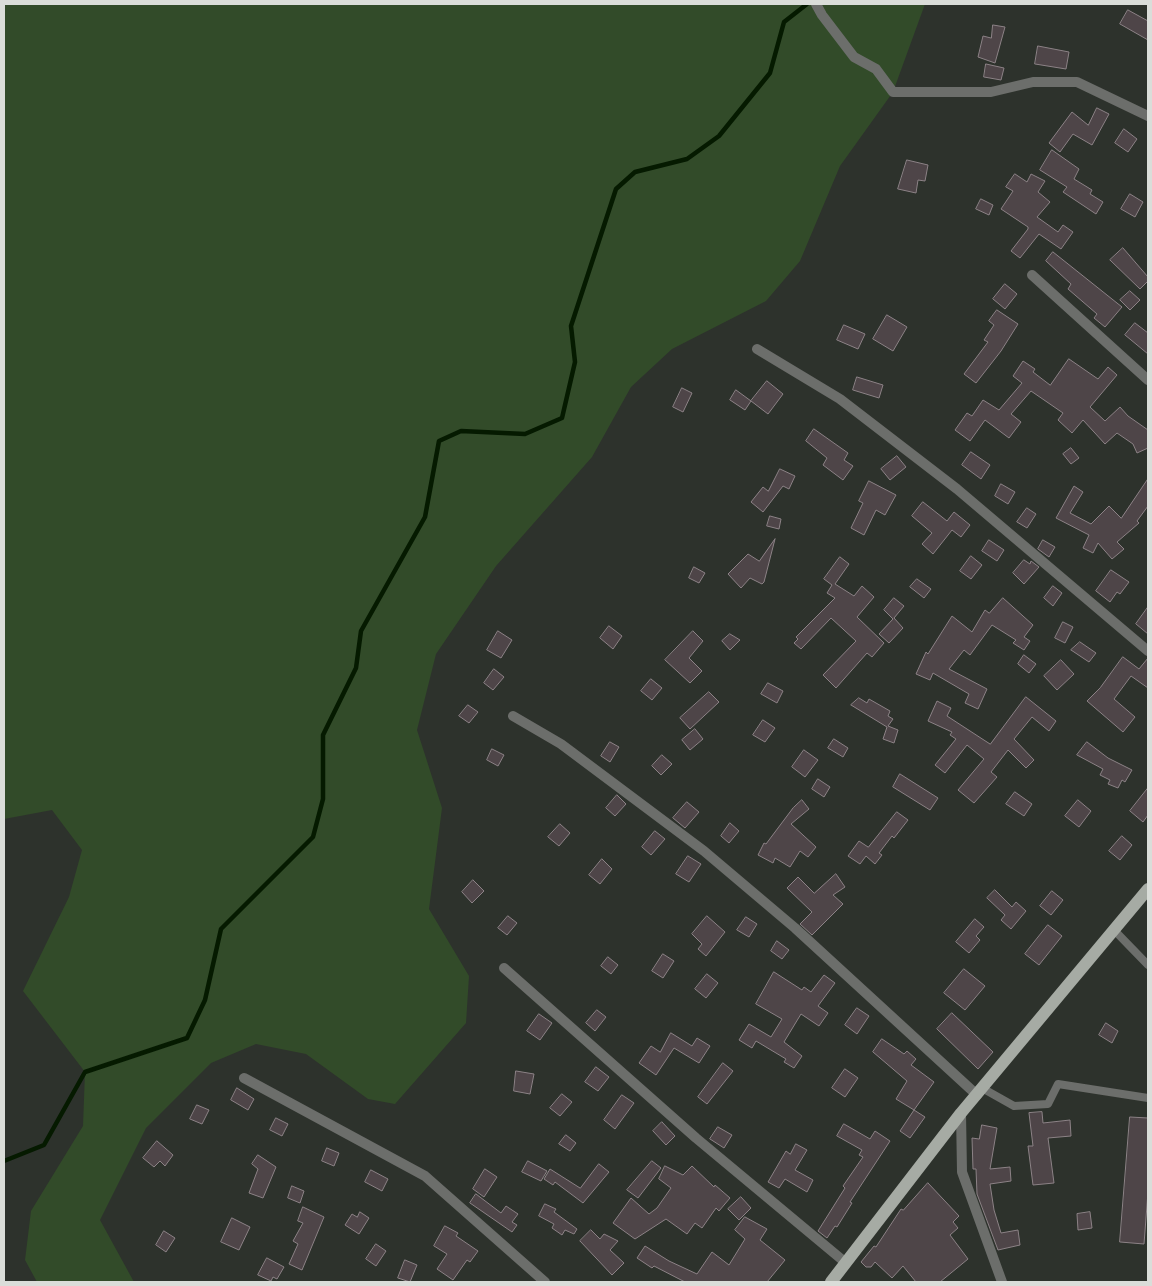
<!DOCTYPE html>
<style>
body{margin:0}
#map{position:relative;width:1152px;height:1286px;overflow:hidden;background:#2d322c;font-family:"Asap Condensed",sans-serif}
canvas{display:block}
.frame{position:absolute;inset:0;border:5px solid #daddd9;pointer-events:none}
</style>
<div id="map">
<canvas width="1152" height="1286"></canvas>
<div class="frame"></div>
</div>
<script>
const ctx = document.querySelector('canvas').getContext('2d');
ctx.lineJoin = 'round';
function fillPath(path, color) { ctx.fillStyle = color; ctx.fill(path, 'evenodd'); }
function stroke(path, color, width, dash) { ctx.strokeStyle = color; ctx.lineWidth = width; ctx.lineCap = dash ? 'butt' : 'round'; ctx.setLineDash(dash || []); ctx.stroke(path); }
const green = new Path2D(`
 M 4,4 L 925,4 L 893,92 L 840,166 L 800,261 L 766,301 L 672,349 L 631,387 L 592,457 L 496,566 L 436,654 L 417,730 L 442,808 L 429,909 L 469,976 L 466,1023 L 395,1104 L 368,1099 L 306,1054 L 256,1044 L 211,1063 L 146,1128 L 100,1220 L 134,1282 L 37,1282 L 25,1260 L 31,1211 L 83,1126 L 85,1072 L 23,991 L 69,897 L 82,850 L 52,810 L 4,819 Z`);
const stream = new Path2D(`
 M 4,1161 L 44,1145 L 85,1072 L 187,1038 L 205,1000 L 221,929 L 313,837 L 323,799 L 323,735 L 356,668 L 361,631 L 425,517 L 439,441 L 461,431 L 525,434 L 562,418 L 575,362 L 571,326 L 616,189 L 635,172 L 687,159 L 719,136 L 770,73 L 784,22 L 807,4`);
const building = new Path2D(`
 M 1128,10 L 1148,21 L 1148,40 L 1120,24 Z
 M 993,25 L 1005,27 L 995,63 L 978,57 L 983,36 L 991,38 Z
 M 1038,46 L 1069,52 L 1066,69 L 1035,64 Z
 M 986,64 L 1004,68 L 1001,80 L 984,77 Z
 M 1097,108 L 1109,114 L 1092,145 L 1073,134 L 1060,152 L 1049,143 L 1072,112 L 1088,125 Z
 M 1124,129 L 1137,139 L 1128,152 L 1115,143 Z
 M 1052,150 L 1079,169 L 1074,179 L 1092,190 L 1090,194 L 1103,202 L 1096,214 L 1063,192 L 1067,187 L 1040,170 Z
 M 907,160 L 928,165 L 925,181 L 918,180 L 916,193 L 898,189 Z
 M 1015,174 L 1027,182 L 1031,174 L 1045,181 L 1038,192 L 1050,202 L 1037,217 L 1058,232 L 1063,225 L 1073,232 L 1061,249 L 1039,234 L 1020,258 L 1011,251 L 1028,229 L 1028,227 L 1001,209 L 1013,191 L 1006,187 Z
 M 1130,194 L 1143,202 L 1135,217 L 1121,209 Z
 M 981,199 L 993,205 L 989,215 L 976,209 Z
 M 1123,248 L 1148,277 L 1148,281 L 1140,289 L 1110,260 Z
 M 1053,252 L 1122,307 L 1105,327 L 1094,318 L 1097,314 L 1068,289 L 1071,284 L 1046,261 Z
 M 1005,284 L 1017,294 L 1005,309 L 993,299 Z
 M 1130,291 L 1140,300 L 1130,310 L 1120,300 Z
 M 997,310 L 1018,324 L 1001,351 L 976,383 L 964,374 L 988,342 L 984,340 L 994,325 L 989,321 Z
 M 887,315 L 907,327 L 893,351 L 873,339 Z
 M 1135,323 L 1148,333 L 1148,354 L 1125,335 Z
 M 844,325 L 865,334 L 858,349 L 837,340 Z
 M 1069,359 L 1098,379 L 1108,367 L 1117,375 L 1090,407 L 1105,421 L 1120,407 L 1128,416 L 1148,430 L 1148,448 L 1137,453 L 1133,444 L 1117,433 L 1105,444 L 1083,420 L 1072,433 L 1058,420 L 1063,413 L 1031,391 L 1011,414 L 1021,422 L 1009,438 L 985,420 L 970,441 L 955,430 L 967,413 L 972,416 L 983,400 L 999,410 L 1022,383 L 1013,376 L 1023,361 L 1035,369 L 1033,372 L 1050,385 Z
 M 857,377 L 883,385 L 879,398 L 853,390 Z
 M 767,381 L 783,394 L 768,414 L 751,401 Z
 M 682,388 L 692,393 L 683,412 L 673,407 Z
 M 736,390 L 751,401 L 745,410 L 730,400 Z
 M 814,429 L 848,453 L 844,460 L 853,466 L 843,480 L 823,465 L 827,458 L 806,441 Z
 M 1071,448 L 1079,458 L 1071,464 L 1063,454 Z
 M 971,452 L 990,465 L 981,479 L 962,465 Z
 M 897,456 L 906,467 L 890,480 L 881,469 Z
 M 780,469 L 795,476 L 789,489 L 783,486 L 763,512 L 751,502 L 763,487 L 768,491 Z
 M 1148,479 L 1148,506 L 1137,521 L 1139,523 L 1117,542 L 1124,549 L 1112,559 L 1098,543 L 1093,553 L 1083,548 L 1089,535 L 1056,518 L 1074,486 L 1083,492 L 1070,513 L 1091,524 L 1109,506 L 1121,518 Z
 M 869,481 L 896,495 L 885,515 L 876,510 L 864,535 L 851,528 L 863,503 L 859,501 Z
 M 1001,484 L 1015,492 L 1008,504 L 995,496 Z
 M 923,502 L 947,521 L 954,512 L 970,525 L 961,537 L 952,530 L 933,554 L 922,544 L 932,533 L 912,516 Z
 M 1027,508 L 1036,514 L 1027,528 L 1017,522 Z
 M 770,516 L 781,519 L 779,529 L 767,526 Z
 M 775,539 L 764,582 L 762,584 L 750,578 L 741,588 L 728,574 L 748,554 L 759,561 Z
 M 989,540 L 1004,550 L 997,561 L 982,551 Z
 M 1043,540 L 1055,547 L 1049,557 L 1038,549 Z
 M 971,556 L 982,565 L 971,579 L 960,571 Z
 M 840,557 L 849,564 L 835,584 L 854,596 L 862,586 L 874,597 L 857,617 L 884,643 L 872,657 L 867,653 L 836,688 L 823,675 L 856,641 L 831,618 L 801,649 L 794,643 L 798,639 L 796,637 L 835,598 L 827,593 L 832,585 L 824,579 Z
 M 1024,560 L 1030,564 L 1031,561 L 1039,567 L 1024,584 L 1013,573 Z
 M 694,567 L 705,573 L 699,583 L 689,578 Z
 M 1111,570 L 1129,582 L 1120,594 L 1117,592 L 1110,602 L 1096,591 Z
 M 917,579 L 931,589 L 924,598 L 910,587 Z
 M 1053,586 L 1062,593 L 1053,606 L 1044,598 Z
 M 894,598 L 904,606 L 894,618 L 903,628 L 889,643 L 879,634 L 893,619 L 884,610 Z
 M 1003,598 L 1033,625 L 1024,637 L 1030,641 L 1024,650 L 1013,643 L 1016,640 L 992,625 L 970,655 L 964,650 L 949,669 L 987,689 L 978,709 L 965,703 L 969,694 L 933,673 L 930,680 L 916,674 L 926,652 L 928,654 L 952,616 L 972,632 L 985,610 L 989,613 Z
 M 1148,607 L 1148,634 L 1136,624 Z
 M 1063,622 L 1073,627 L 1065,643 L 1055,638 Z
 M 609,626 L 622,636 L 613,649 L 600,638 Z
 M 498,631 L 512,640 L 501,658 L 487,650 Z
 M 693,631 L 703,641 L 689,658 L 702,671 L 690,683 L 665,660 Z
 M 730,634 L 740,640 L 730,650 L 722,641 Z
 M 1080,642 L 1096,653 L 1089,662 L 1071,650 Z
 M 1024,655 L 1036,664 L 1029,673 L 1018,664 Z
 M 1123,657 L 1139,669 L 1148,658 L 1148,688 L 1131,676 L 1114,699 L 1135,717 L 1123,732 L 1087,701 L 1100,688 Z
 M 1061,660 L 1074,674 L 1057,690 L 1044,676 Z
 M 494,669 L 504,677 L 493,690 L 484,683 Z
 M 651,679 L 662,688 L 652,700 L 641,691 Z
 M 768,683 L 783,691 L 777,703 L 761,694 Z
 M 709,692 L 719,702 L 690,729 L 680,718 Z
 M 1026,697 L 1056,721 L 1049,731 L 1032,717 L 1014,739 L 1034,760 L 1026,768 L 1008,750 L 991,772 L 997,777 L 974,803 L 958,790 L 984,759 L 967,745 L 945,773 L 935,765 L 956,739 L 950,735 L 952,732 L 928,721 L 937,701 L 951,708 L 947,716 L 990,744 Z
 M 859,698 L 867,703 L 869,699 L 890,711 L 888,716 L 893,719 L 888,726 L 898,730 L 894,743 L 883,739 L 887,727 L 851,705 Z
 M 468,705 L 478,712 L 469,723 L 459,716 Z
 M 763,720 L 775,728 L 765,742 L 753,735 Z
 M 695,729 L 703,739 L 690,750 L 682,740 Z
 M 834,739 L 848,748 L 843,757 L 828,748 Z
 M 610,742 L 619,747 L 610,762 L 601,756 Z
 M 1087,742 L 1108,758 L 1132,770 L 1125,782 L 1122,780 L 1118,788 L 1108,784 L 1110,780 L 1100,775 L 1103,769 L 1077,755 Z
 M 492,749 L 504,755 L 498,766 L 487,760 Z
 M 804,750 L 818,760 L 805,777 L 792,767 Z
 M 662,755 L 672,764 L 661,775 L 652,766 Z
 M 900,774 L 938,798 L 930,810 L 893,787 Z
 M 818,779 L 830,787 L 824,797 L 812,789 Z
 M 1148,788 L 1148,815 L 1143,822 L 1130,811 Z
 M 1015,792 L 1032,804 L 1024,816 L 1006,804 Z
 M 617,795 L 626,804 L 615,816 L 606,808 Z
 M 802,800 L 809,809 L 791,824 L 816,847 L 808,857 L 800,851 L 790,867 L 775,858 L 773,863 L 758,855 L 764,843 L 766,844 L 793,808 Z
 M 1078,800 L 1091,811 L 1079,827 L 1065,816 Z
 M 687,802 L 699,812 L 685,828 L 673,818 Z
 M 897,812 L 908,820 L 894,838 L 892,836 L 879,853 L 882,855 L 875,864 L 866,856 L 860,864 L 848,856 L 859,841 L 868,847 Z
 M 730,823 L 739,831 L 729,843 L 721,836 Z
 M 560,824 L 570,833 L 559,846 L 548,837 Z
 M 655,831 L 665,839 L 651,855 L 642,847 Z
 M 1122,836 L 1132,845 L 1120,860 L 1109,851 Z
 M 688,856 L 701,864 L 689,882 L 676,874 Z
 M 602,859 L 612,869 L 600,884 L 589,875 Z
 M 836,874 L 845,887 L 833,895 L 843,904 L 812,935 L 800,924 L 812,912 L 787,888 L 798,877 L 814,893 Z
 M 473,880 L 484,891 L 472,903 L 462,892 Z
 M 995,890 L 1012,907 L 1016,902 L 1026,911 L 1011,929 L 1001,920 L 1005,915 L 987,898 Z
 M 1052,891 L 1063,900 L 1051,915 L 1040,906 Z
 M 508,916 L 517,923 L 507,935 L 498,928 Z
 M 707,916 L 725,932 L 706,956 L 698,949 L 702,944 L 692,934 Z
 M 746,917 L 757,924 L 749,937 L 737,930 Z
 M 975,919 L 984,927 L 976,936 L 980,940 L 969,953 L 956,942 Z
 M 1048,925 L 1062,936 L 1039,965 L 1025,954 Z
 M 777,941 L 789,950 L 782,959 L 771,951 Z
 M 663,954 L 674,961 L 663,978 L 652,971 Z
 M 608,957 L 618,965 L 611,974 L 601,966 Z
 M 964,969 L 985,986 L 965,1010 L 944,993 Z
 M 774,972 L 802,990 L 804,987 L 811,992 L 824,975 L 835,983 L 818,1006 L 828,1013 L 819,1026 L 801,1014 L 784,1042 L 802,1056 L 794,1068 L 784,1062 L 786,1059 L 756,1041 L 752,1048 L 739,1040 L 749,1024 L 771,1037 L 782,1019 L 756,1004 Z
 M 707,974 L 718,983 L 706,998 L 695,989 Z
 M 857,1008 L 869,1016 L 857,1034 L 845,1025 Z
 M 597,1010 L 606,1017 L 595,1031 L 586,1023 Z
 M 952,1013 L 993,1052 L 978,1069 L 937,1029 Z
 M 539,1014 L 552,1023 L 540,1040 L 527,1031 Z
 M 1106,1023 L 1118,1031 L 1112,1043 L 1099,1035 Z
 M 671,1033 L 692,1046 L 697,1038 L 710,1046 L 699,1063 L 674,1048 L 656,1075 L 639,1063 L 651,1046 L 660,1052 Z
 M 882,1039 L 904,1054 L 907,1051 L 916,1059 L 911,1065 L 934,1082 L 914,1110 L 925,1117 L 910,1138 L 900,1131 L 914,1110 L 896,1099 L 907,1081 L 873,1052 Z
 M 723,1063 L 733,1071 L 707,1104 L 698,1097 Z
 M 596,1067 L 609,1077 L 598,1091 L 585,1082 Z
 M 845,1069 L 858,1078 L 845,1097 L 832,1088 Z
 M 516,1071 L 534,1074 L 530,1094 L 514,1091 Z
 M 237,1088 L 254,1099 L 248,1110 L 231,1100 Z
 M 562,1094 L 572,1102 L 560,1116 L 550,1108 Z
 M 622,1095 L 634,1103 L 615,1129 L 604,1120 Z
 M 197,1105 L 209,1110 L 202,1124 L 190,1119 Z
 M 1042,1112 L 1043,1123 L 1070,1120 L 1071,1136 L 1048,1138 L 1054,1183 L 1033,1185 L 1028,1146 L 1033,1146 L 1029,1113 Z
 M 1130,1117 L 1148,1118 L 1148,1192 L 1144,1244 L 1120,1242 Z
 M 276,1118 L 288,1124 L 282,1136 L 270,1130 Z
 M 662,1122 L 675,1136 L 666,1145 L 653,1131 Z
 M 844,1124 L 870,1139 L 875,1131 L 890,1141 L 850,1202 L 852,1203 L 837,1227 L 835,1226 L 827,1238 L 818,1231 L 845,1188 L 843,1186 L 863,1157 L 859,1155 L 862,1150 L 837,1136 Z
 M 982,1125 L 997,1128 L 990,1169 L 1010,1167 L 1011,1181 L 990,1184 L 994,1210 L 1001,1233 L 1018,1230 L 1020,1245 L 998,1250 L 977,1194 L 976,1169 L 973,1169 L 972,1138 L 979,1139 Z
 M 718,1127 L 732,1135 L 724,1148 L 710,1139 Z
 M 566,1135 L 576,1143 L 570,1151 L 559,1144 Z
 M 157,1141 L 173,1155 L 165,1166 L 160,1161 L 154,1167 L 143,1158 Z
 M 796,1144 L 807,1150 L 795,1170 L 813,1180 L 807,1192 L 785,1179 L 779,1188 L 768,1182 L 786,1151 L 790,1154 Z
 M 327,1148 L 339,1153 L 334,1166 L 322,1161 Z
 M 258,1155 L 276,1167 L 263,1198 L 249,1193 L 258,1169 L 252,1164 Z
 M 528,1161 L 547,1171 L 541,1181 L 522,1172 Z
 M 652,1161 L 661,1168 L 638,1198 L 627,1190 Z
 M 599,1164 L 609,1172 L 583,1203 L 555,1182 L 553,1185 L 544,1179 L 550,1169 L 580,1188 Z
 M 665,1166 L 683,1175 L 692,1166 L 714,1187 L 715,1185 L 730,1198 L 719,1211 L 716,1208 L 702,1228 L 695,1223 L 687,1234 L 666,1219 L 635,1239 L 613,1223 L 631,1198 L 649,1214 L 657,1208 L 671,1188 L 659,1179 Z
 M 485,1169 L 497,1177 L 484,1197 L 473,1189 Z
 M 371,1170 L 388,1179 L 382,1191 L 365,1182 Z
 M 928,1183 L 959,1216 L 953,1222 L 958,1228 L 950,1235 L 968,1259 L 940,1282 L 916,1282 L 903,1266 L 892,1278 L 875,1262 L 871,1267 L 866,1267 L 861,1262 L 874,1246 L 876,1247 L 901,1209 L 903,1210 Z
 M 292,1186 L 304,1191 L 300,1203 L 288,1198 Z
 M 476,1194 L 501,1213 L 506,1206 L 518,1214 L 512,1222 L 517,1225 L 512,1232 L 470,1203 Z
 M 741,1197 L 751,1208 L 739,1220 L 728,1209 Z
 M 545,1204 L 556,1209 L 554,1212 L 577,1229 L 574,1234 L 565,1230 L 562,1235 L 552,1228 L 554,1224 L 539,1216 Z
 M 303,1207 L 324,1217 L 302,1270 L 289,1264 L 298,1244 L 293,1241 L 303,1223 L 298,1221 Z
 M 360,1212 L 369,1218 L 359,1234 L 345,1225 L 352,1214 L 357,1217 Z
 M 1090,1212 L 1092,1228 L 1078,1230 L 1077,1214 Z
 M 745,1217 L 767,1229 L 760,1240 L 785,1260 L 767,1282 L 685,1282 L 654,1266 L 652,1268 L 637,1258 L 645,1246 L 669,1261 L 697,1274 L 712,1252 L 729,1265 L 745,1239 L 735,1230 Z
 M 232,1218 L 250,1227 L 239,1250 L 221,1242 Z
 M 445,1226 L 458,1233 L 456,1236 L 478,1251 L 470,1262 L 467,1260 L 453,1280 L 437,1269 L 447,1254 L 434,1246 Z
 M 591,1230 L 600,1239 L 604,1234 L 618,1241 L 610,1250 L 624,1263 L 612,1275 L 580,1241 Z
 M 164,1231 L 175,1238 L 166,1252 L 156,1245 Z
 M 376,1244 L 386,1251 L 376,1266 L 366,1259 Z
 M 267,1258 L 284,1267 L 277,1279 L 273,1277 L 271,1281 L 258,1275 Z
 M 405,1260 L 417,1265 L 410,1282 L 398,1278 Z`);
const lane = new Path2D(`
 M 1115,931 L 1148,965
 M 982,1088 L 1014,1106 L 1048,1104 L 1058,1084 L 1148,1098`);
const street = new Path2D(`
 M 816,4 L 822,15 L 854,57 L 876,69 L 893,92 L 991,92 L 1033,82 L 1077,82 L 1148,116
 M 1032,275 L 1148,380
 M 757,349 L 840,399 L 957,489 L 1148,651
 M 513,716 L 561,744 L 704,851 L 795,928 L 977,1095
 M 504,968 L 696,1138 L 846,1263
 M 244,1078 L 425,1176 L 545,1282
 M 961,1113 L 962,1172 L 1002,1282`);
const primary = new Path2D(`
 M 831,1282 L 961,1113 L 1148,889`);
fillPath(green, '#324b29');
stroke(stream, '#051a00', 4.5);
fillPath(building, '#4e4548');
stroke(building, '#8c8286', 1);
stroke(lane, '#6c6e6b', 8);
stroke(street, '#6c6e6b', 10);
stroke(primary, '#a6aba4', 12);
</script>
